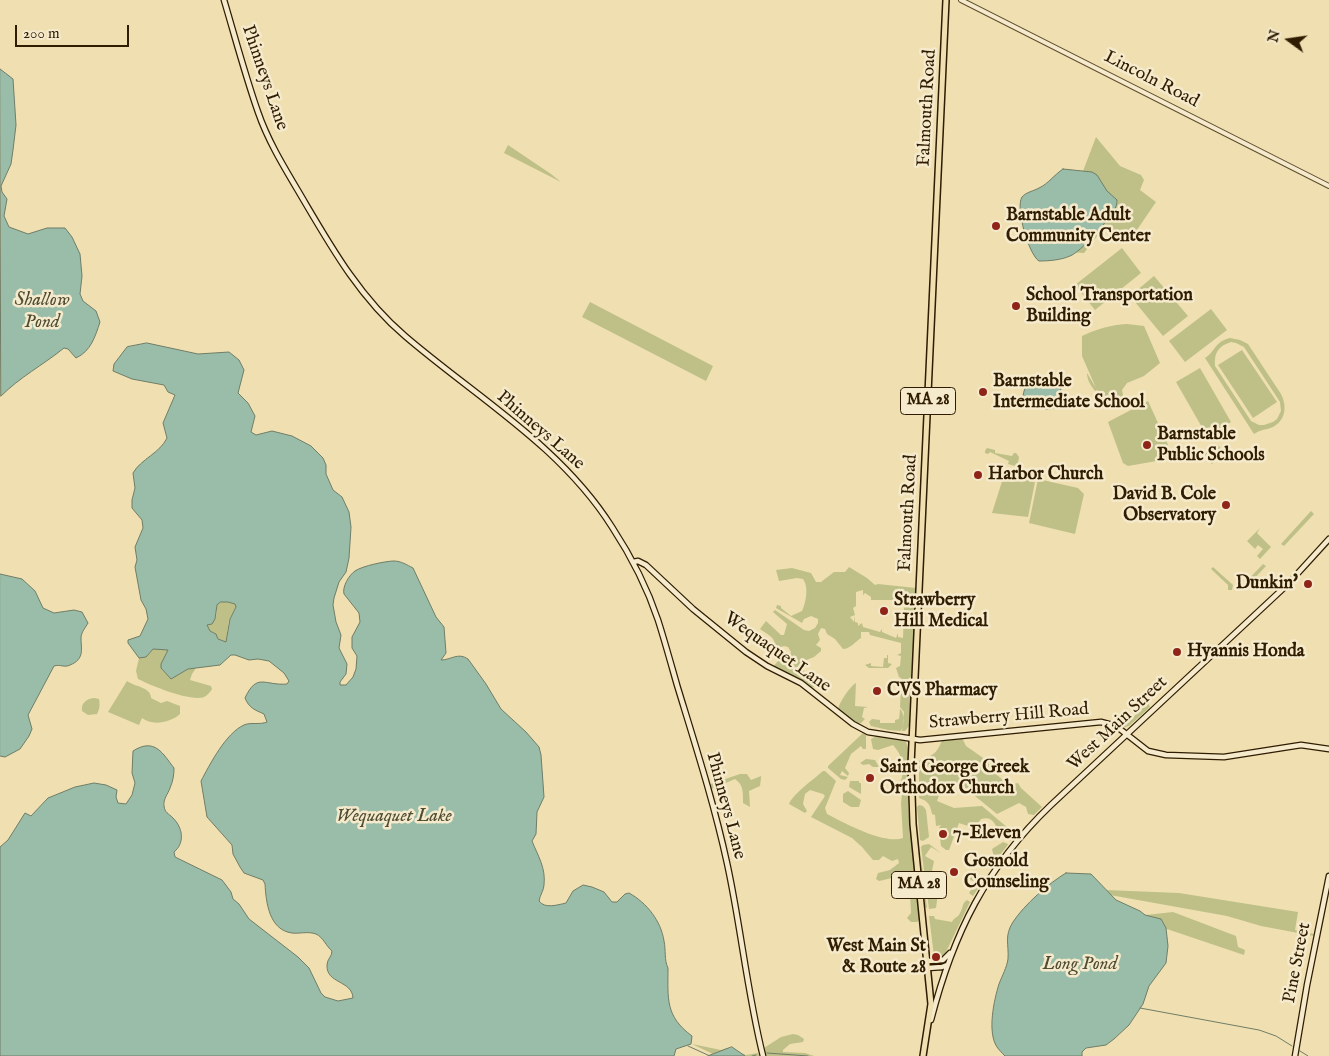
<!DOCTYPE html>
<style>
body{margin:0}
#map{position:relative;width:1329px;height:1056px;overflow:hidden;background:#efdfb1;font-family:"IM FELL English",serif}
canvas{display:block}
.north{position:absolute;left:1264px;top:15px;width:50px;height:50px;-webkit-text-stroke:4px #f5eacc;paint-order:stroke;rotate:284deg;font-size:14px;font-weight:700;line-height:20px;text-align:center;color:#2f1c01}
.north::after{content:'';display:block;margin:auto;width:18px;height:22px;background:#2f1c01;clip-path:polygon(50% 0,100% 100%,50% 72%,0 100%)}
.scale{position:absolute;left:15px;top:25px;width:114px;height:22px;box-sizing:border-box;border:2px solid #2f1c01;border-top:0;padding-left:6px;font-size:15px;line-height:18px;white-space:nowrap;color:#2f1c01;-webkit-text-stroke:4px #f5eacc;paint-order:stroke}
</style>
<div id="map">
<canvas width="1329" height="1056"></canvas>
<div class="north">N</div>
<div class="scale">200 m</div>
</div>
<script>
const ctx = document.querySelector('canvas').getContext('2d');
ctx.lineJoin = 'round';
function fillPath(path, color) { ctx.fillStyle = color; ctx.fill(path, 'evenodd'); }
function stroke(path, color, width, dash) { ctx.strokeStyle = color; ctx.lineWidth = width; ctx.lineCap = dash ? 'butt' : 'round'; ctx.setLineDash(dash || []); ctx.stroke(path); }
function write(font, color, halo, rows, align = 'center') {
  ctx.font = font + ' "IM FELL English",serif'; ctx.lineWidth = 5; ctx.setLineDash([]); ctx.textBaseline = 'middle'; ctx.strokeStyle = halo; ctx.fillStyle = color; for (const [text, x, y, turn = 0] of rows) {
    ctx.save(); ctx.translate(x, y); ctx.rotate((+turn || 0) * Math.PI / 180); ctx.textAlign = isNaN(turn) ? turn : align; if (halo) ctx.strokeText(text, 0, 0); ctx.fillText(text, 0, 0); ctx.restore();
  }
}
const green = new Path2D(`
 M 1096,137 L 1120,166 L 1141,175 L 1144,180 L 1140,190 L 1156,202 L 1128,243 L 1104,227 L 1084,253 L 1032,250 L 1080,179 Z
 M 508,145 L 551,174 L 561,182 L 504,153 Z
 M 1122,248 L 1141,273 L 1095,310 L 1075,285 Z
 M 1154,276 L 1188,316 L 1163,336 L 1130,296 Z
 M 590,302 L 713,366 L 706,381 L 582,317 Z
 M 1211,309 L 1227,330 L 1185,362 L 1169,341 Z
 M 1127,324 L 1144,326 L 1160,363 L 1144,376 L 1127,383 L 1122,390 L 1123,395 L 1120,400 L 1110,404 L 1108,403 L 1114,398 L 1113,395 L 1107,398 L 1099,395 L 1097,390 L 1095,391 C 1091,386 1087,380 1087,373 L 1096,388 L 1082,356 L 1082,336 C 1097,329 1110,325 1127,324 Z
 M 1230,338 L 1240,340 L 1248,344 L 1281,394 C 1287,406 1286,420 1273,427 C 1266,430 1261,429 1254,434 L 1205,358 C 1216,351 1214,342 1230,338 ZM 1231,342 L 1236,343 L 1244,347 L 1280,402 L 1281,411 L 1277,419 L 1273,422 L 1264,425 L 1259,425 L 1251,421 L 1215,366 C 1214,353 1218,346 1231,342 Z
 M 1242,350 L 1277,402 L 1253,418 L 1218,365 Z
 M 1200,368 L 1231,422 L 1207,436 L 1176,382 Z
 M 1148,401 L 1174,458 L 1128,466 L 1123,463 L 1108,422 Z
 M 1217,444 L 1225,453 L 1212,464 L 1204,454 Z
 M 987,448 L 995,450 L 995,453 L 1012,456 L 1014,453 L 1016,453 L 1019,457 L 1018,463 L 1015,466 L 1008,464 L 1009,461 L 990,452 L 988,454 L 985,453 L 985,451 Z
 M 1005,472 L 1035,482 L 1028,517 L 992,513 Z
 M 1038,479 L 1078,488 L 1084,494 L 1075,534 L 1029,523 Z
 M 1311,511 L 1314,514 L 1284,546 L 1281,544 Z
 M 1260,528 L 1257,533 L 1271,547 L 1260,559 L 1257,556 L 1263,549 L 1258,545 L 1255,549 L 1247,541 Z
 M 1263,564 L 1266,566 L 1248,585 L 1250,588 L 1247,589 L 1244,584 Z
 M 849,567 L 867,578 L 875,585 L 878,584 L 916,588 L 917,596 L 912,600 L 871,600 L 871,597 L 865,593 L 863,595 L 863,590 L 856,592 L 856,606 L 853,608 L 855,615 L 850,617 L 854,622 L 855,616 L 855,622 L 858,623 L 858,626 L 862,623 L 863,627 L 880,632 L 882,629 L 882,632 L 896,638 L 898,633 L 898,637 L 903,638 L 904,608 L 908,605 L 915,606 L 917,610 L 911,677 L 908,679 L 902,679 L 899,677 L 896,668 L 900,666 L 901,656 L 897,655 L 901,653 L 901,643 L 870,635 L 869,632 L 861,632 L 861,638 C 856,641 850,649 843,649 L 835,639 L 827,634 L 825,629 L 821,628 L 818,634 L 820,640 L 816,645 L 821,648 L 821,651 L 814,657 L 804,661 L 804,673 L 810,676 L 819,677 L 819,679 L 814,687 L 810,688 L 773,667 L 778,661 L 787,662 L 791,652 L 788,647 L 784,646 L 778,648 L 775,646 C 775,636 766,634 760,629 L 766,621 L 781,635 L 784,635 L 787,624 L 773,612 L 775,610 L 804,630 L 809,631 L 815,628 L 818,623 L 818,619 L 811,616 L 804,619 L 802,623 L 776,608 L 777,605 L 781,606 L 781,608 L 791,616 L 802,611 C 806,602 809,587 803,579 L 797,578 L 779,581 L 776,570 L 792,568 L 811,573 L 816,582 L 821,582 L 834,572 L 845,572 Z
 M 1213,567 L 1233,585 L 1232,590 L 1228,590 L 1228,585 L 1211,569 Z
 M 221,602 L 228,602 L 235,604 L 236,607 L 229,620 L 226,642 L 218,639 L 215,633 L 210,631 L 207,625 L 212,624 L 216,617 L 217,605 Z
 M 162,648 L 168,650 L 163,661 L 161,668 L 171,679 L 188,669 L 196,668 L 192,674 L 190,680 L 211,686 L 212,689 C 210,692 207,696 204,697 C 190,702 150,685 138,679 L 136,671 L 139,658 L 146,657 L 153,649 Z
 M 887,655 L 888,655 L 888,663 L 892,664 L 888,668 L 869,668 L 865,665 L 871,663 L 871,666 L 883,667 L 884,658 L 887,658 Z
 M 127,681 C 135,687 151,687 151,698 L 161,703 L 167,701 L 180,706 L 180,714 C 170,723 152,726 142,718 L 139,725 L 108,712 Z
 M 856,683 L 855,706 L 868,707 L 864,708 L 862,717 L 865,719 L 861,723 L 857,724 L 838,710 C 838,704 851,685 856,683 Z
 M 904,683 L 909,685 L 911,690 L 909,726 L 905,731 L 902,731 L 904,712 L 900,707 L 901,688 L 897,687 L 899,684 Z
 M 94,698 L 99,699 C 100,705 100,708 97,714 L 88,715 L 82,711 C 81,703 86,699 94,698 Z
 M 1148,703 L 1150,707 L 1129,726 L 1122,728 L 1118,725 L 1119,722 L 1121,720 L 1126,724 Z
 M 900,709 C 905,713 904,725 901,731 L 888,730 L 871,726 L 869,722 L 872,719 L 880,720 L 880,723 L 895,723 L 895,720 L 899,719 Z
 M 863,733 L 866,735 L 866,749 L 863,749 L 861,746 L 851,754 L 845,768 L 849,773 L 848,776 L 842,771 L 840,775 L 848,777 L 845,780 L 841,779 L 828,768 L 828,766 Z
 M 877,736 L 902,740 L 906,742 L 908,748 L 908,807 L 919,920 L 917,922 L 911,922 L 907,918 L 911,913 L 910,894 L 899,893 L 895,895 L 894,893 L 898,883 L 896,877 C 890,878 885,880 879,881 L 876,879 L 878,873 L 890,870 L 899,863 L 898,859 L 892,861 L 883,856 L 879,860 L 873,860 L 862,847 L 852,838 L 811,817 L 825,796 L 823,794 L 810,790 L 805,794 L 803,804 L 807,811 L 805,813 L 789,804 C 793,794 814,779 823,771 L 825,771 L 836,781 L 825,808 L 827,814 C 844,823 885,845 903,838 L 901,803 L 903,785 L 900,783 C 906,769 903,756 893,745 L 878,750 L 873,749 L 871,739 Z
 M 962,738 L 966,746 L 986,760 L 997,775 L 1009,785 L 1018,783 L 1021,788 L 1042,807 L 1034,815 L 1028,814 L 1026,807 L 1019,803 L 997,814 L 975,796 L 950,781 L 939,795 L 937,801 L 954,808 L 982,806 L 1015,834 L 1011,841 L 1008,840 L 1007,836 C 1005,835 1002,834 1000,831 C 993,824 994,816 981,819 L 976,826 L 971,827 L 959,823 L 949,850 L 946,850 L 941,846 L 940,838 L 948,837 L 947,828 L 939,828 L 941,825 L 936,826 L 935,815 L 932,814 C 930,804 928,801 919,798 L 919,761 C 933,755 937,754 942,740 Z
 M 866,759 L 875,760 L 879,767 L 873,767 L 869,764 L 863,765 L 860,763 Z
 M 740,774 L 747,774 L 751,780 L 761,776 L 761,778 L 760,786 L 749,791 L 750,807 L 743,803 C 743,794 744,785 735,779 L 709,790 L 708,785 Z
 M 850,781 L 859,781 L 859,783 L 861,783 L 861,794 L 849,787 Z
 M 848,791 L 861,800 L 859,807 L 851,807 L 843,802 L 843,794 Z
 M 919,805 L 923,806 L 926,810 L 929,837 L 923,841 L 920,840 L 917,807 Z
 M 1003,842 L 1008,844 L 1007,846 L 995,861 L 992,849 Z
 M 929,844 L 941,853 L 931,847 L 925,856 L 934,861 L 932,871 L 937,879 L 934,881 L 935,892 L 938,893 L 936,908 L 929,909 L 921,847 L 923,845 Z
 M 920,848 L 927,908 L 925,907 Z
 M 971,875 L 981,884 L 973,896 L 969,893 L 975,884 L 974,880 L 973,881 L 968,878 L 971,878 Z
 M 1105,890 L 1179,893 L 1298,912 L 1295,930 L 1314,934 L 1314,936 L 1261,926 L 1227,916 L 1110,895 Z
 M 967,900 L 970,902 L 946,952 L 942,956 L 934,956 L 929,916 L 934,916 L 935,919 L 952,922 C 954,917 958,918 960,913 C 963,908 962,903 967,900 Z
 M 1173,912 L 1236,936 L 1238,947 L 1245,950 L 1244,955 L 1164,928 L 1145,918 L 1146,915 Z
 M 793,1034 L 798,1035 L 804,1039 L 803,1042 L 790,1044 L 783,1050 L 783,1052 L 805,1053 L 814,1056 L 766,1056 L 764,1051 L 764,1048 L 781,1037 Z
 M 692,1044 L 721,1050 L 727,1048 L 734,1050 L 746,1055 L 758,1053 L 759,1056 L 717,1056 Z`);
const water = new Path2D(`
 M 0,69 L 13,79 L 16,125 L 13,150 L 11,164 L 1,186 L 2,192 L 7,199 L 4,216 L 9,227 L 28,234 L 47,228 L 65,228 L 72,237 L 80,254 L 82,276 L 80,294 L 83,301 L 96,311 L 100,322 C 95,337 91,351 76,358 L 68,349 L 64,348 C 43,365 20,377 1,396 Z
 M 1063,169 L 1092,172 L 1097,175 L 1107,191 L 1117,200 C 1117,204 1116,207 1114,211 C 1107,221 1081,252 1070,256 C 1061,260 1049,261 1039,261 C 1029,255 1015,208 1022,197 C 1026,192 1034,191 1039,188 C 1048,184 1054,175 1063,169 Z
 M 147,343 L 198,354 L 229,352 L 239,360 L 244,370 L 238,393 L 248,403 L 255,416 L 251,432 L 256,435 L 272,431 L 292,436 L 311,446 L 323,458 L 326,465 L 326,474 L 333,490 L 342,497 L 349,512 L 351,527 L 349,558 L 346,572 L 339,582 L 334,598 L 333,605 L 336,622 L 341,635 L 339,648 L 347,664 L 346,674 L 340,682 L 340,685 L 346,685 L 353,677 L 356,669 L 357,656 L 352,648 L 352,637 L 360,622 L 359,613 L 344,594 C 342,587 349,575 355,571 C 362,566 386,561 394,561 C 401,561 407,565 413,568 L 436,617 L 444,627 L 446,653 L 441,660 C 451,660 458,652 468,659 L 486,684 L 501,709 L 526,732 L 539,747 L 541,755 L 544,797 L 537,812 L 536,834 L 532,841 C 538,856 546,868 544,885 C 544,890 540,895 539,901 C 545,909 557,905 566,903 L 573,891 L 583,885 L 592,887 L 604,892 L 612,902 L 617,902 L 625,894 L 629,893 C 647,903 661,921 664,941 C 666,950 664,960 668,968 C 668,999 665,1016 692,1036 L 691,1044 L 676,1049 L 674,1056 L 0,1056 L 0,847 L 8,840 L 25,813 L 31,816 L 48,798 L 75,787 L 94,783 L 106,785 L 117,790 L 116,797 L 118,803 L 126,804 L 132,795 L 135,783 L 132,773 L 133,751 C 155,737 163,754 174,768 C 174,775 173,781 170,788 C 168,794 163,799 164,806 C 165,813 168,813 173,818 C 183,828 185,843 174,852 L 175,857 L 222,880 L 231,892 L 233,899 L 239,904 L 249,919 L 298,957 L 309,968 L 321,993 L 325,997 L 338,1001 L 353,998 C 352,980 326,984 327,965 C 327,959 332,957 332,951 C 326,946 323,937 316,934 C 308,931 299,934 292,933 C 269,930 266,902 265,884 L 263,880 L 244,873 L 240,867 L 233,854 L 232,845 L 207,817 L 201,781 C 210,764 226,733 244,725 C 250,722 260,725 267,722 L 264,714 C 255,710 249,708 245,698 C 257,672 265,686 287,684 L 289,681 L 284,673 L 269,661 L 258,659 L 249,660 L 235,655 L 231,655 L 220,665 L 188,669 L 171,679 L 161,668 L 161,664 L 168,650 L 153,649 L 146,657 L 139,658 L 128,643 L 128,640 L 140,636 L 148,619 L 146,609 L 141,600 L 135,567 L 137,560 L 135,547 L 143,528 L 142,520 L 132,508 L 132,500 L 135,488 L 133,473 C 141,459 160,453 167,438 L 163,423 L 175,395 L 168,392 L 164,385 L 132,379 L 113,371 L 114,364 L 127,347 ZM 221,602 L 228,602 L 235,604 L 236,607 L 230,619 L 226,642 L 218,639 L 216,634 L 210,631 L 207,625 L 212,624 L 215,619 L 217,605 Z
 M 1051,380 L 1059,383 C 1063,392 1062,408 1050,409 C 1044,410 1036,407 1030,406 L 1023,396 C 1026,377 1035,381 1051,380 Z
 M 0,574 L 22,579 L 35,591 L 43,608 L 54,613 L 74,610 L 82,612 L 88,623 C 86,627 81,632 81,638 C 81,649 85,659 70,665 C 65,668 60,664 54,666 L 28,715 L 32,729 L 29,736 L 20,749 L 5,757 L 0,756 Z
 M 1066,873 L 1091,874 L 1116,900 L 1140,911 L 1145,915 L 1161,919 L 1166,928 L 1168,946 L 1166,963 L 1149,986 L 1143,1004 L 1129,1025 L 1114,1039 L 1106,1045 L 1086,1048 L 1082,1052 L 1082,1056 L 1005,1056 C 1002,1053 999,1050 997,1047 C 987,1032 994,1000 999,984 C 1002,976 1007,967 1008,959 C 1009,944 1004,936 1013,922 C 1024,905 1049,883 1066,873 Z
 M 732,1047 L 745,1056 L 708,1056 Z`);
const stream = new Path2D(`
 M 1140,1008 L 1259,1030 L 1276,1036 L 1292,1046
 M 688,1046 L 710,1056
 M 1300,1051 L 1308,1056
 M 767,1053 L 808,1056
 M 752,1056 L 756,1055`);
const tertiary = new Path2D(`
 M 961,0 L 1329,186`);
const secondary = new Path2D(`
 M 224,0 C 235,37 245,75 258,112 C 268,141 284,167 300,194 C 330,245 359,297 405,336 C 476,397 561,446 612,527 C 631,556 647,587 658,620 C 665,642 671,664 677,685 C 695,744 714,803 727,863 C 741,927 747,992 763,1056
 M 633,562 L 638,561 L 646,565 L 693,609 L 746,652 L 767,666 L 801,683 L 853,724 L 868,732 L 920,740 L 1101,722 L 1116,726 L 1148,751 L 1166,755 L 1224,757 L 1301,745 L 1329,749
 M 928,961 L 943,960 L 950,953
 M 928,968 L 942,967 L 947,965
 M 931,1020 C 953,934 986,867 1051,805 L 1288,584 L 1329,539
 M 1295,1056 L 1307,985 L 1329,876`);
const primary = new Path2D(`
 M 923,1056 L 931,1004 L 913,824 L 911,765 L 946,0`);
const markers = [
 [996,226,5,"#8f2418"],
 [1016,306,5,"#8f2418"],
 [983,392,5,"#8f2418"],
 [1147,445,5,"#8f2418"],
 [978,475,5,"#8f2418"],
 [1226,505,5,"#8f2418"],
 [1308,584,5,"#8f2418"],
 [884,611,5,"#8f2418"],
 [1177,652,5,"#8f2418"],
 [877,691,5,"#8f2418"],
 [870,778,5,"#8f2418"],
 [943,834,5,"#8f2418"],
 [954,872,5,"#8f2418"],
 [936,957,5,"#8f2418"]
];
const shields = [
 [928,401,55],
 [919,885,55]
];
const shieldNames = [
 ["MA 28",928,401],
 ["MA 28",919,885]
];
const streetNames = [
 ["Phinneys Lane",264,78,71],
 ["Lincoln Road",1151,80,27],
 ["Falmouth Road",928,108,-87],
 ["Phinneys Lane",540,431,41],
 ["Falmouth Road",909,513,-87],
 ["Wequaquet Lane",777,653,35],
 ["Strawberry Hill Road",1009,717,-5],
 ["West Main Street",1118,724,-43],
 ["Phinneys Lane",725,806,75],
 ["Pine Street",1298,963,-79]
];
const poiNames = [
 ["Barnstable Adult",1006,216],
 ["Community Center",1006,237],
 ["School Transportation",1026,296],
 ["Building",1026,317],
 ["Barnstable",993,382],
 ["Intermediate School",993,403],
 ["Barnstable",1157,435],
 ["Public Schools",1157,456],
 ["Harbor Church",988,475],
 ["David B. Cole",1216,495,"right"],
 ["Observatory",1216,516,"right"],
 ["Dunkin'",1298,584,"right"],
 ["Strawberry",894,601],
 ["Hill Medical",894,622],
 ["Hyannis Honda",1187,652],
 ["CVS Pharmacy",887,691],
 ["Saint George Greek",880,768],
 ["Orthodox Church",880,789],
 ["7-Eleven",953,834],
 ["Gosnold",964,862],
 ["Counseling",964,883],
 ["West Main St",926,947,"right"],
 ["& Route 28",926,968,"right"]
];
const waterNames = [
 ["Shallow",42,301],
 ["Pond",42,323],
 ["Wequaquet Lake",394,817],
 ["Long Pond",1080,965]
];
fillPath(green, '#bec088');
fillPath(water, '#9abda9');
stroke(water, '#6f7d66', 1);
stroke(stream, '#6f7d66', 1);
stroke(tertiary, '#5f4d2d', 6);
stroke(secondary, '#2f1c01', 7);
stroke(primary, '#2f1c01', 8);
stroke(tertiary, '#f5eacc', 4);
stroke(secondary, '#f5eacc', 4.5);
stroke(primary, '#efdfb1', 5);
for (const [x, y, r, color] of markers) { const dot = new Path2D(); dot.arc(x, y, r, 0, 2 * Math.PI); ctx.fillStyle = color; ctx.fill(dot); stroke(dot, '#f5eacc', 2); }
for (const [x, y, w] of shields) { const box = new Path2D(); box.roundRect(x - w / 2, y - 13.5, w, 27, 4); ctx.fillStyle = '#f5eacc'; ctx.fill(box); stroke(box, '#2f1c01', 1); }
write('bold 16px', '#2f1c01', null, shieldNames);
write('18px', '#2f1c01', '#f5eacc', streetNames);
write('bold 18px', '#2f1c01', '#f5eacc', poiNames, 'left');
write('italic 19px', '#4f4c33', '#f5eacc', waterNames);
</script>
